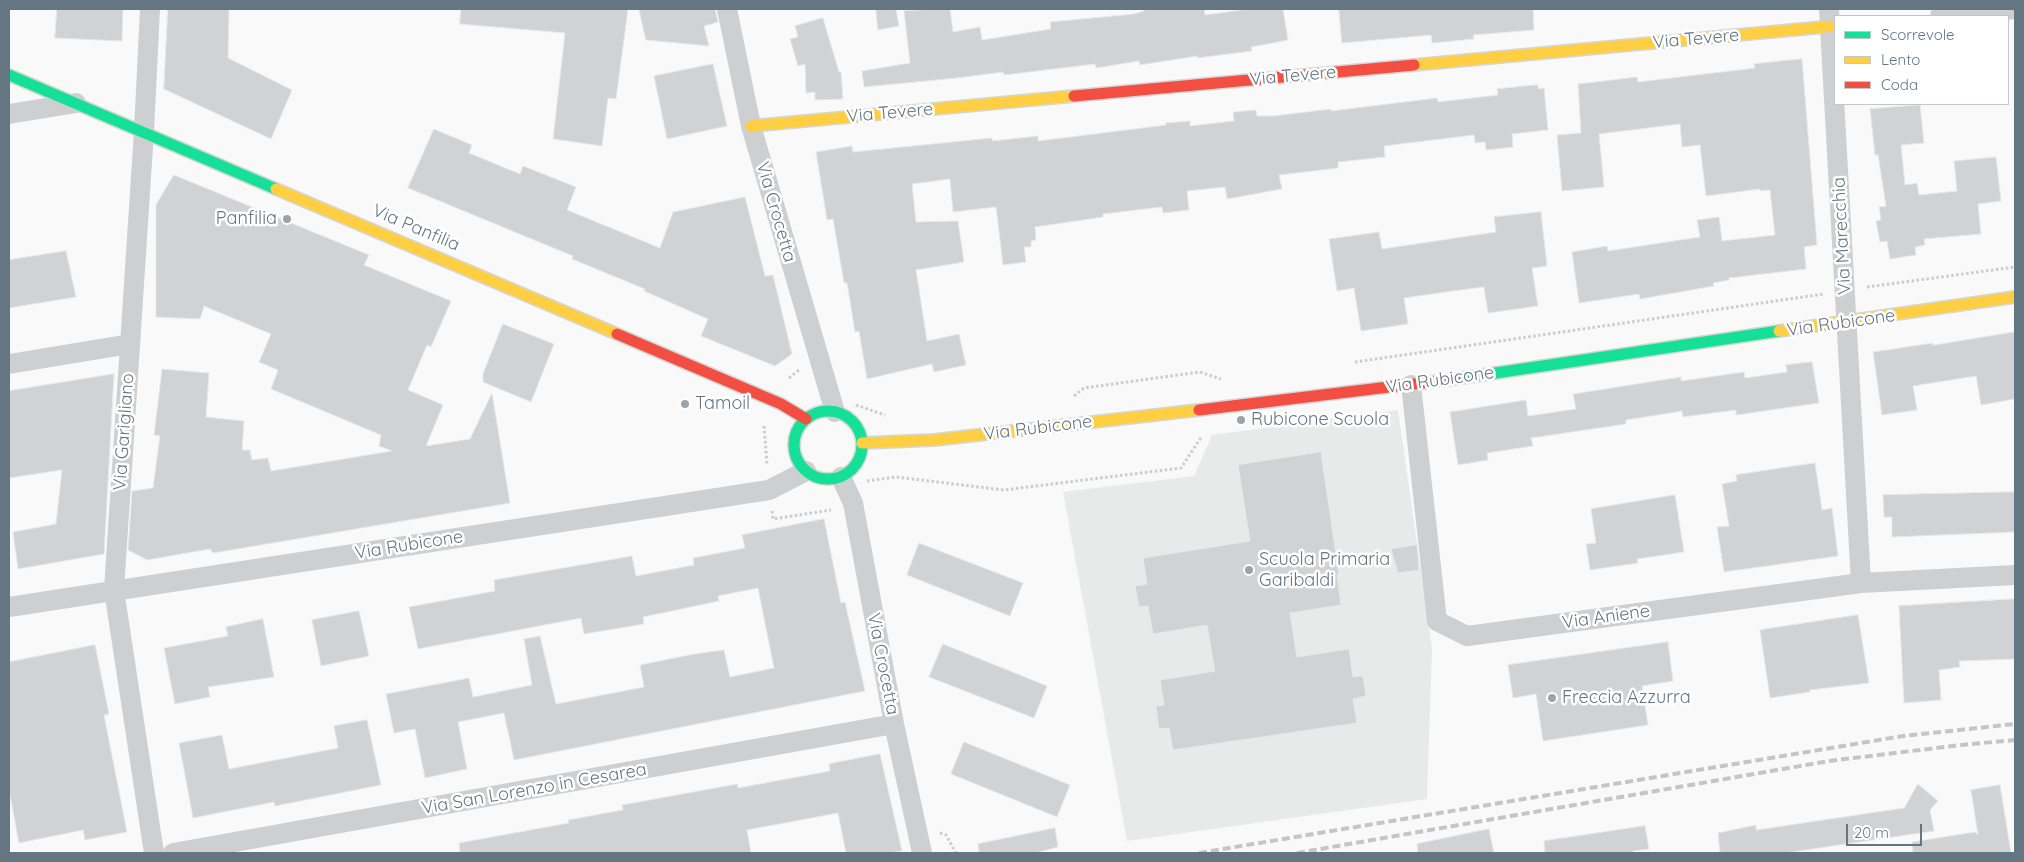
<!DOCTYPE html>
<style>
body{margin:0}
#map{position:relative;width:2024px;height:862px;overflow:hidden;background:#f9f9f9;font-family:Quicksand,sans-serif}
canvas{display:block}
.frame{position:absolute;inset:0;border:10px solid #657683;pointer-events:none}
.legend{position:absolute;left:1834px;top:15px;width:175px;height:90px;box-sizing:border-box;background:#fff;border:1px solid #c1c8cd;margin:0;padding:6px 9px;list-style:none;font-size:15px;color:#657683}
.legend li{display:flex;align-items:center;gap:10px;height:25px}
.legend b{width:25px;border:1px solid #c1c8cd}
.scale{position:absolute;left:1846px;top:824px;width:76px;height:22px;box-sizing:border-box;border:2px solid #657683;border-top:0;padding-left:6px;font-size:15px;line-height:18px;white-space:nowrap;color:#657683;-webkit-text-stroke:4px #fff;paint-order:stroke}
</style>
<div id="map">
<canvas width="2024" height="862"></canvas>
<div class="frame"></div>
<ul class="legend">
<li><b style="height:6px;background:#16e098"></b>Scorrevole</li>
<li><b style="height:6px;background:#ffcf43"></b>Lento</li>
<li><b style="height:6px;background:#f24e42"></b>Coda</li>
</ul>
<div class="scale">20 m</div>
</div>
<script>
const ctx = document.querySelector('canvas').getContext('2d');
ctx.lineJoin = 'round';
function fillPath(path, color) { ctx.fillStyle = color; ctx.fill(path, 'evenodd'); }
function stroke(path, color, width, dash) { ctx.strokeStyle = color; ctx.lineWidth = width; ctx.lineCap = dash ? 'butt' : 'round'; ctx.setLineDash(dash || []); ctx.stroke(path); }
function write(font, color, halo, rows, align = 'center') {
  ctx.font = font + ' Quicksand,sans-serif'; ctx.lineWidth = 5; ctx.setLineDash([]); ctx.textBaseline = 'middle'; ctx.strokeStyle = halo; ctx.fillStyle = color; for (const [text, x, y, turn = 0] of rows) {
    ctx.save(); ctx.translate(x, y); ctx.rotate((+turn || 0) * Math.PI / 180); ctx.textAlign = isNaN(turn) ? turn : align; if (halo) ctx.strokeText(text, 0, 0); ctx.fillText(text, 0, 0); ctx.restore();
  }
}
const built = new Path2D(`
 M 1398,410 L 1432,648 L 1427,799 L 1127,841 L 1063,492 L 1194,476 L 1212,435 Z`);
const building = new Path2D(`
 M 57,9 L 123,9 L 122,41 L 55,38 Z
 M 168,9 L 229,9 L 228,58 L 292,90 L 271,139 L 164,89 Z
 M 461,9 L 628,9 L 616,99 L 608,98 L 602,146 L 553,139 L 565,33 L 460,24 Z
 M 639,9 L 715,9 L 718,22 L 704,26 L 709,46 L 646,40 Z
 M 876,9 L 896,9 L 899,26 L 878,30 Z
 M 934,9 L 950,9 L 953,32 L 980,27 L 982,40 L 1051,29 L 1050,22 L 1134,14 L 1144,11 L 1143,9 L 1204,9 L 1205,15 L 1249,9 L 1283,9 L 1288,40 L 1251,47 L 1252,51 L 1197,58 L 1197,56 L 1140,65 L 1139,61 L 1096,68 L 1095,64 L 1004,75 L 1003,72 L 957,78 L 864,87 L 862,71 L 910,63 L 904,11 Z
 M 1339,9 L 1533,9 L 1534,30 L 1473,35 L 1474,39 L 1432,43 L 1431,35 L 1342,43 Z
 M 823,18 L 839,72 L 841,72 L 843,99 L 815,100 L 815,92 L 806,93 L 805,64 L 798,66 L 790,39 L 798,37 L 795,26 Z
 M 1802,59 L 1817,245 L 1804,247 L 1806,269 L 1729,278 L 1729,280 L 1713,283 L 1714,286 L 1640,299 L 1639,294 L 1579,303 L 1572,252 L 1607,246 L 1608,251 L 1700,237 L 1697,220 L 1719,217 L 1722,241 L 1775,235 L 1770,190 L 1760,191 L 1760,189 L 1706,196 L 1700,145 L 1682,147 L 1680,124 L 1599,134 L 1604,187 L 1562,191 L 1557,135 L 1581,133 L 1578,84 L 1637,77 L 1638,82 L 1755,68 L 1754,64 Z
 M 713,64 L 727,126 L 667,139 L 654,76 Z
 M 1538,85 L 1538,89 L 1544,88 L 1548,130 L 1512,134 L 1513,147 L 1486,150 L 1485,142 L 1475,143 L 1474,135 L 1384,146 L 1385,157 L 1338,162 L 1338,168 L 1279,175 L 1282,189 L 1227,199 L 1225,187 L 1187,191 L 1189,210 L 1163,213 L 1162,207 L 1128,211 L 1103,214 L 1103,217 L 1035,227 L 1036,240 L 1031,241 L 1031,247 L 1024,247 L 1026,262 L 1003,265 L 996,207 L 953,212 L 950,179 L 912,184 L 916,222 L 958,221 L 964,262 L 916,270 L 927,341 L 959,334 L 966,365 L 934,372 L 932,364 L 867,379 L 859,331 L 855,332 L 847,283 L 844,283 L 833,219 L 827,220 L 816,152 L 852,146 L 853,152 L 992,138 L 992,141 L 1038,136 L 1038,141 L 1166,125 L 1166,123 L 1190,121 L 1190,126 L 1234,121 L 1233,112 L 1256,110 L 1257,116 L 1273,116 L 1331,109 L 1331,111 L 1437,98 L 1438,102 L 1498,95 L 1497,89 Z
 M 1920,105 L 1924,143 L 1901,145 L 1905,185 L 1917,183 L 1919,195 L 1957,191 L 1954,161 L 1996,157 L 2001,201 L 1978,204 L 1981,234 L 1924,239 L 1925,245 L 1915,247 L 1916,255 L 1890,259 L 1887,241 L 1880,242 L 1876,221 L 1881,220 L 1879,207 L 1886,206 L 1878,155 L 1875,155 L 1870,109 Z
 M 434,129 L 472,145 L 469,153 L 520,174 L 523,166 L 576,187 L 567,210 L 660,248 L 673,212 L 745,197 L 765,276 L 773,275 L 792,354 L 775,366 L 701,336 L 708,319 L 644,291 L 645,289 L 572,259 L 573,256 L 408,188 Z
 M 174,175 L 369,255 L 364,265 L 451,301 L 431,347 L 427,345 L 408,390 L 443,405 L 426,446 L 470,439 L 492,393 L 510,503 L 213,553 L 210,549 L 147,560 L 128,550 L 132,491 L 153,488 L 160,436 L 154,435 L 162,369 L 209,373 L 206,417 L 244,421 L 242,450 L 250,450 L 252,460 L 268,458 L 271,471 L 392,451 L 379,446 L 381,435 L 271,389 L 278,370 L 259,362 L 271,334 L 204,306 L 200,319 L 156,317 L 156,205 Z
 M 1541,212 L 1547,266 L 1532,268 L 1538,306 L 1488,313 L 1484,287 L 1460,290 L 1404,298 L 1408,324 L 1361,331 L 1354,288 L 1337,291 L 1329,239 L 1379,232 L 1382,249 L 1496,232 L 1494,217 Z
 M 66,251 L 76,297 L 9,308 L 9,260 Z
 M 503,324 L 554,344 L 531,402 L 483,382 L 483,374 Z
 M 2015,332 L 2015,399 L 1981,405 L 1976,376 L 1913,386 L 1917,410 L 1882,415 L 1873,352 L 1933,343 L 1933,345 Z
 M 1812,362 L 1819,403 L 1736,415 L 1736,410 L 1683,417 L 1682,411 L 1626,420 L 1626,424 L 1531,438 L 1533,446 L 1487,453 L 1488,460 L 1458,465 L 1450,412 L 1526,400 L 1528,416 L 1576,409 L 1573,394 L 1681,377 L 1681,381 L 1744,372 L 1745,378 L 1787,372 L 1786,365 Z
 M 114,374 L 104,554 L 18,569 L 13,532 L 56,524 L 62,470 L 9,478 L 9,391 Z
 M 1321,452 L 1339,575 L 1337,575 L 1341,605 L 1290,613 L 1297,657 L 1349,649 L 1353,677 L 1363,676 L 1366,696 L 1353,699 L 1357,723 L 1173,750 L 1169,728 L 1159,729 L 1156,706 L 1164,705 L 1160,680 L 1215,671 L 1207,625 L 1153,634 L 1148,606 L 1139,607 L 1135,586 L 1147,584 L 1143,558 L 1250,541 L 1238,465 Z
 M 1815,463 L 1822,510 L 1832,508 L 1838,556 L 1724,572 L 1717,527 L 1729,526 L 1722,484 L 1737,481 L 1736,475 Z
 M 2015,492 L 2015,532 L 1892,537 L 1892,517 L 1884,517 L 1883,495 Z
 M 1675,495 L 1684,552 L 1637,559 L 1638,563 L 1590,570 L 1586,544 L 1596,543 L 1591,509 Z
 M 824,519 L 841,603 L 845,602 L 865,691 L 514,760 L 504,713 L 458,722 L 467,769 L 425,778 L 415,729 L 394,733 L 386,694 L 469,678 L 473,697 L 532,685 L 524,639 L 540,636 L 556,704 L 644,687 L 640,665 L 694,654 L 724,650 L 730,677 L 774,668 L 758,588 L 718,596 L 719,601 L 643,617 L 644,624 L 584,634 L 581,618 L 418,649 L 409,607 L 495,591 L 494,580 L 632,556 L 636,576 L 694,565 L 693,558 L 745,548 L 742,535 Z
 M 919,543 L 1023,583 L 1010,616 L 907,575 Z
 M 1417,545 L 1419,570 L 1398,573 L 1391,549 Z
 M 2015,599 L 2015,659 L 1959,661 L 1960,667 L 1939,670 L 1941,700 L 1904,703 L 1899,606 Z
 M 359,611 L 369,656 L 321,666 L 312,620 Z
 M 1858,615 L 1869,683 L 1810,690 L 1810,692 L 1770,698 L 1760,630 Z
 M 263,619 L 274,677 L 208,687 L 210,697 L 175,704 L 164,648 L 228,636 L 226,627 Z
 M 1668,642 L 1673,681 L 1642,686 L 1648,725 L 1543,741 L 1536,694 L 1513,698 L 1508,665 Z
 M 943,644 L 1047,686 L 1034,718 L 929,677 Z
 M 95,645 L 109,714 L 104,715 L 127,832 L 85,840 L 83,830 L 19,843 L 9,790 L 9,662 Z
 M 367,720 L 381,785 L 275,806 L 274,802 L 193,818 L 179,743 L 222,735 L 229,769 L 338,748 L 334,726 Z
 M 964,742 L 1070,785 L 1057,817 L 951,774 Z
 M 880,754 L 902,851 L 889,853 L 846,853 L 838,813 L 747,830 L 751,853 L 460,853 L 459,843 L 569,823 L 568,820 L 623,810 L 622,805 L 737,784 L 738,788 L 830,771 L 829,764 Z
 M 1918,784 L 1938,801 L 1930,810 L 1934,831 L 1785,853 L 1720,853 L 1718,833 L 1756,825 L 1756,830 L 1904,808 Z
 M 2000,785 L 2011,853 L 1913,853 L 1912,842 L 1975,832 L 1978,835 L 1971,790 Z
 M 1645,826 L 1649,849 L 1633,851 L 1633,853 L 1545,853 L 1544,841 Z
 M 1055,828 L 1058,847 L 1035,853 L 979,853 L 978,844 Z
 M 1489,829 L 1494,853 L 1418,853 L 1417,844 Z`);
const path = new Path2D(`
 M 1867,287 L 2015,267
 M 1355,362 L 1824,294
 M 789,378 L 799,370
 M 1074,396 L 1084,388 L 1200,372 L 1221,379
 M 856,405 L 885,415
 M 764,426 L 767,465
 M 867,481 L 896,477 L 1004,490 L 1181,468 L 1202,436
 M 772,511 L 773,519 L 831,510
 M 940,833 L 946,835 L 956,853`);
const street = new Path2D(`
 M 150,9 L 144,131 L 114,590 L 154,853
 M 727,9 L 751,126 L 835,412
 M 1829,9 L 1861,583
 M 1940,16 L 2015,9
 M 9,114 L 76,103
 M 9,364 L 130,344
 M 1411,385 L 1437,621 L 1467,636 L 1861,583 L 2015,575
 M 841,477 L 853,503 L 894,724 L 922,853
 M 9,607 L 769,490 L 806,471
 M 173,853 L 894,724`);
const fast = new Path2D(`
 M 9,75 L 276,189
 M 1455,379 L 1779,331
 M794 445a34 34 0 1 1 68 0a34 34 0 1 1-68 0Z`);
const slow = new Path2D(`
 M 1414,65 L 1835,26
 M 751,126 L 1074,96
 M 276,189 L 617,334
 M 1779,331 L 2015,297
 M 862,443 L 934,440 L 1199,410`);
const jam = new Path2D(`
 M 1074,96 L 1414,65
 M 617,334 L 781,404 L 806,419
 M 1199,410 L 1455,379`);
const rail = new Path2D(`
 M 1199,853 L 1903,736 L 2015,724
 M 1297,853 L 1829,761 L 1961,745 L 2015,740`);
const markers = [
 [287,219,5,"#99a4ac"],
 [685,404,5,"#99a4ac"],
 [1241,420,5,"#99a4ac"],
 [1249,570,5,"#99a4ac"],
 [1552,698,5,"#99a4ac"]
];
const streetNames = [
 ["Via Tevere",1696,39,-5],
 ["Via Tevere",1293,76,-5],
 ["Via Tevere",890,113,-5],
 ["Via Crocetta",776,212,74],
 ["Via Panfilia",416,228,23],
 ["Via Marecchia",1842,236,-93],
 ["Via Rubicone",1841,323,-8],
 ["Via Rubicone",1440,380,-8],
 ["Via Rubicone",1038,428,-7],
 ["Via Garigliano",124,432,-86],
 ["Via Rubicone",409,545,-9],
 ["Via Aniene",1606,617,-8],
 ["Via Crocetta",883,664,79],
 ["Via San Lorenzo in Cesarea",534,789,-10]
];
const poiNames = [
 ["Panfilia",277,219,"right"],
 ["Tamoil",695,404],
 ["Rubicone Scuola",1251,420],
 ["Scuola Primaria",1259,560],
 ["Garibaldi",1259,581],
 ["Freccia Azzurra",1562,698]
];
fillPath(built, '#e8e9e9');
fillPath(building, '#d0d2d3');
stroke(building, '#e8e8e8', 1);
stroke(fast, '#d5d6d7', 14);
stroke(slow, '#d5d6d7', 14);
stroke(jam, '#d5d6d7', 14);
stroke(path, '#cbcccd', 3, [2.5, 2.5]);
stroke(street, '#cecfd0', 20);
stroke(fast, '#16e098', 11);
stroke(slow, '#ffcf43', 11);
stroke(jam, '#f24e42', 11);
stroke(rail, '#c3c5c6', 4, [8, 4]);
for (const [x, y, r, color] of markers) { const dot = new Path2D(); dot.arc(x, y, r, 0, 2 * Math.PI); ctx.fillStyle = color; ctx.fill(dot); stroke(dot, '#fff', 2); }
write('18px', '#657683', '#fff', streetNames);
write('18px', '#657683', '#fff', poiNames, 'left');
</script>
